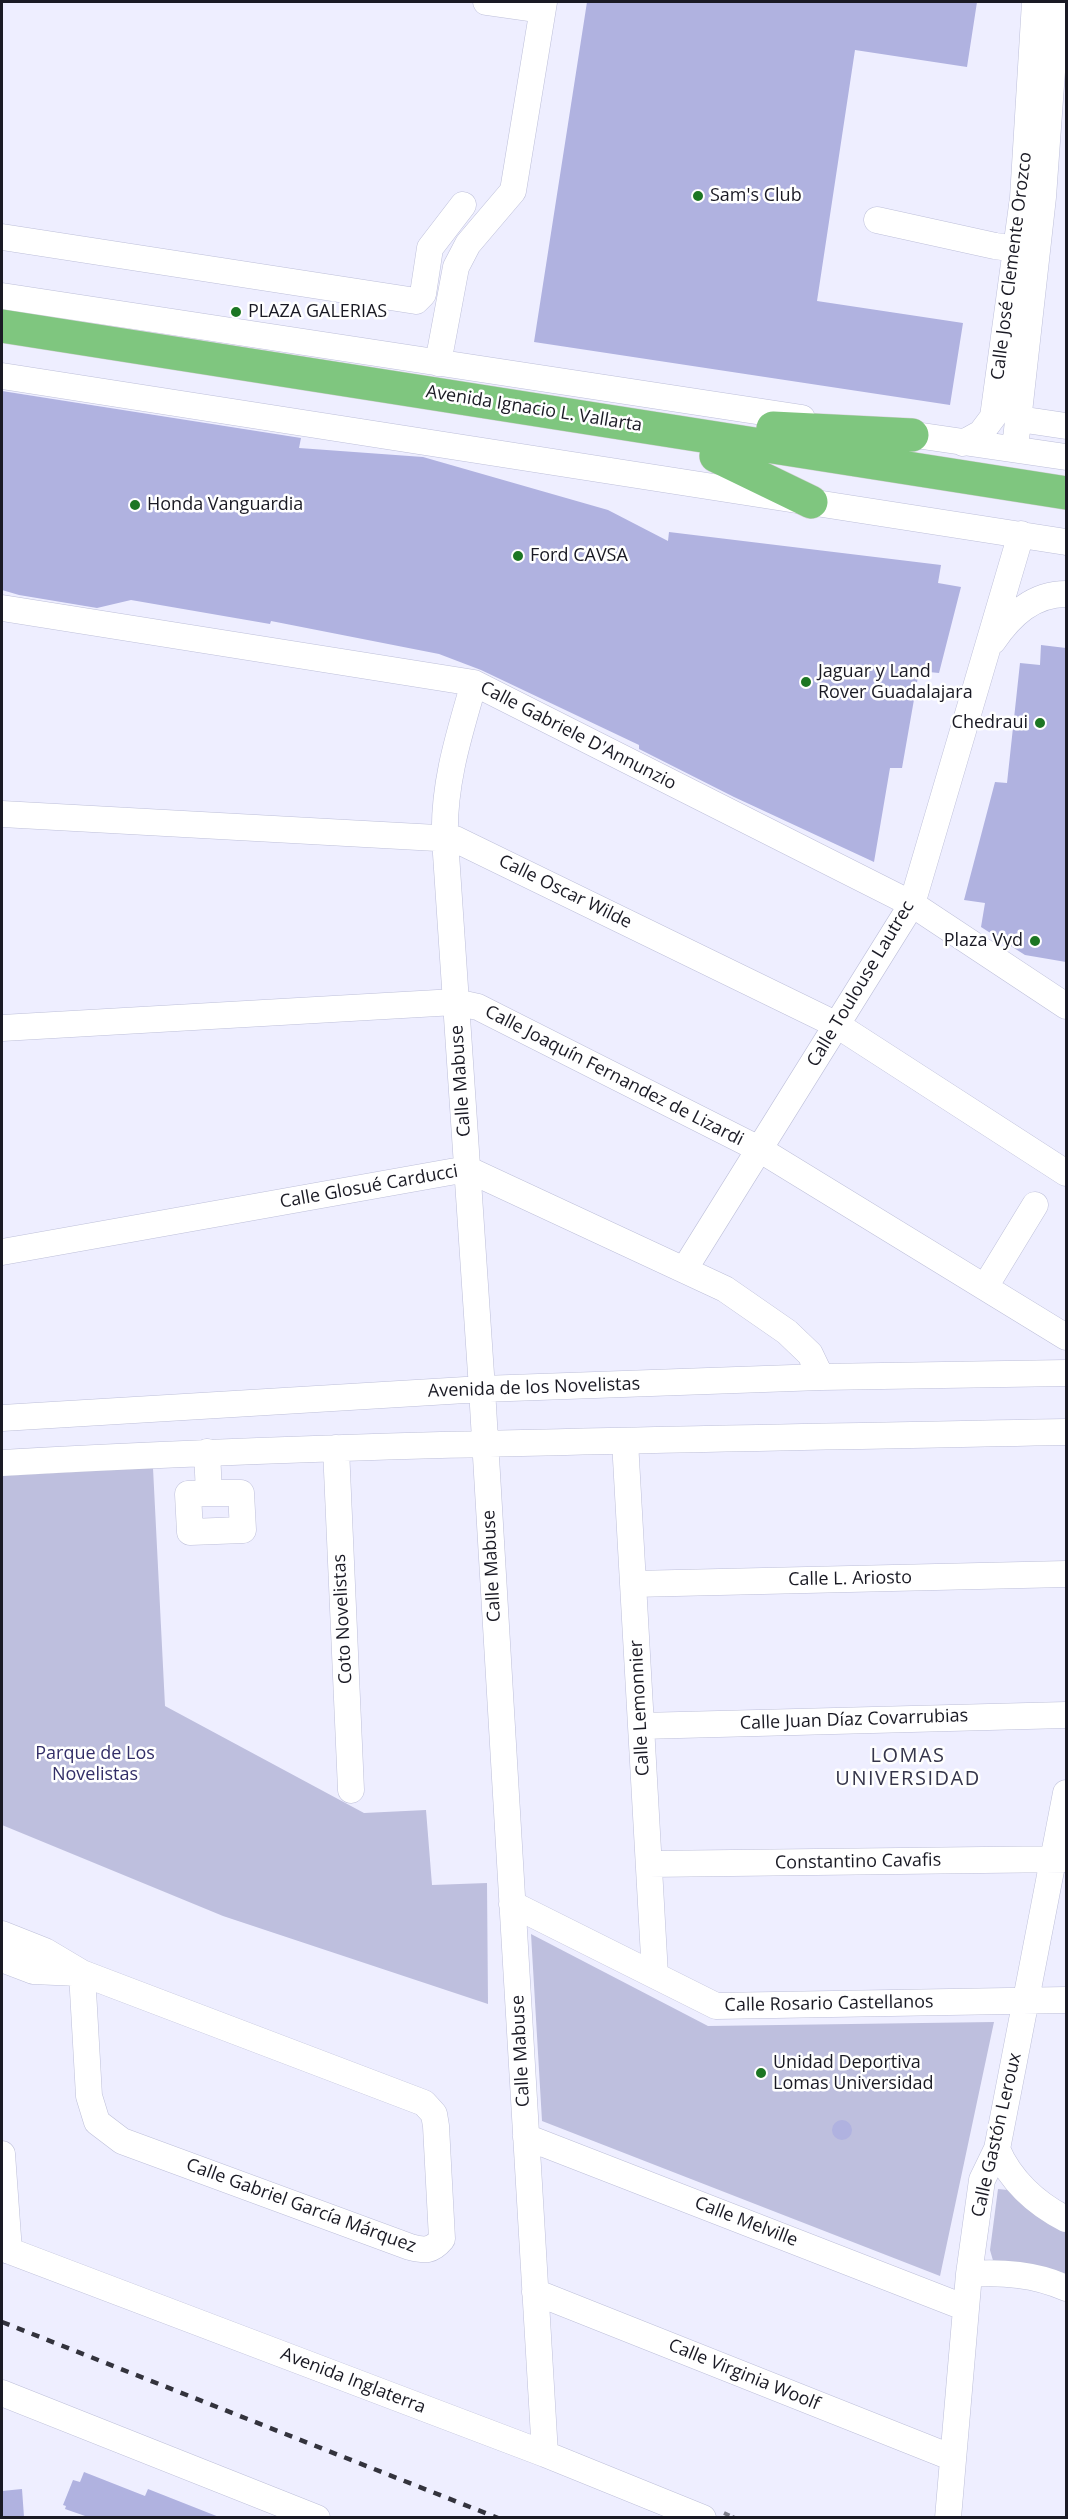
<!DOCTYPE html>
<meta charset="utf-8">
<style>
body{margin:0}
#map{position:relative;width:1068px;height:2519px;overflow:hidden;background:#eef;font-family:"Open Sans",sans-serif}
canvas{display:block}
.frame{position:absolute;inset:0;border:3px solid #1a1a24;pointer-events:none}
</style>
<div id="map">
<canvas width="1068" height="2519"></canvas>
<div class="frame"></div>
</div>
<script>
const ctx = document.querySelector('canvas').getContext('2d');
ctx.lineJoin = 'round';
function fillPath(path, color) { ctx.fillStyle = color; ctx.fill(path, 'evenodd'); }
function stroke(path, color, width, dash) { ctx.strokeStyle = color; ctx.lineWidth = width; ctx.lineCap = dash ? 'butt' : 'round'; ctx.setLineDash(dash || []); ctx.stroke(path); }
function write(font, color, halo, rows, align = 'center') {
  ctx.font = font + ' "Open Sans",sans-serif'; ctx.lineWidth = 5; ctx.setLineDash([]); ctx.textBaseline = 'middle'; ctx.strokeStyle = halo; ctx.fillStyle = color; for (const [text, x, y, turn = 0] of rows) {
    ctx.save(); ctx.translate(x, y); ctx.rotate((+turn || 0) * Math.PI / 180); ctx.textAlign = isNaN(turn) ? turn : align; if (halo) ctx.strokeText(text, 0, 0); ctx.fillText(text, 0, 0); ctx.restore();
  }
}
const green = new Path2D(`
 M 153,1468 L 165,1706 L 364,1813 L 426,1810 L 432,1885 L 487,1883 L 488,2004 L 223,1916 L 2,1825 L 2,1476 Z
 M 531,1934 L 708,2026 L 994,2022 L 940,2276 L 542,2121 Z
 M 998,2189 L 1008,2190 L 1066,2227 L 1066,2277 L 994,2264 L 990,2250 Z`);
const building = new Path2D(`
 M 587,2 L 977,2 L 967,67 L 855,50 L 817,301 L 963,323 L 950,405 L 534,342 Z
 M 2,391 L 301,438 L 299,448 L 423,457 L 608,510 L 668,541 L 669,532 L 941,565 L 938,583 L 961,587 L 939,673 L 919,671 L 902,768 L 890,768 L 874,862 L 734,797 L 639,749 L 639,745 L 481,670 L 439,654 L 271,621 L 270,624 L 131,600 L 97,608 L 19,595 L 2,590 Z
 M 1041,645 L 1066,648 L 1066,962 L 1025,955 L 981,927 L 985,903 L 964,900 L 995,782 L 1007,783 L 1020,663 L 1040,665 Z
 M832 2130a10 10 0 1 1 20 0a10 10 0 1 1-20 0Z
 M 84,2472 L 145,2496 L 148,2489 L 219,2517 L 88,2517 L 65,2509 L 66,2506 L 63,2505 L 73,2480 L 80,2482 Z
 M 22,2489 L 24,2517 L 2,2517 L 2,2491 Z`);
const path = new Path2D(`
 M 724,2513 L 735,2518`);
const minor = new Path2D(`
 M 486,2 L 542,10
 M 877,220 L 995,246 L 1031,251
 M 2,237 L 416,301 L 423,294 L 430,248 L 463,205
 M 2,296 L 802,418
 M 438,363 L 456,267 L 468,244 L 513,191 L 544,2
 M 2,376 L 1066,542
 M 1019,419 L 1066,426
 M 895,432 L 1066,457
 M 963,443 L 981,433 L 993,417 L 1023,198 L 1035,2
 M 1015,448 L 1043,197 L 1057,2
 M 2,608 L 474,683 L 912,904 L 1066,1006
 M 993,641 C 1011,615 1033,594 1066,594
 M 474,683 C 459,735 443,784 445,839 L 482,1389 L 545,2454
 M 2,814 L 455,839 L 837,1025 L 1066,1173
 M 2,1028 L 455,1002 L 478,1007 L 759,1149 L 1066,1337
 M 2,1252 L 467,1169 L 725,1289 L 787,1332 L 810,1354 L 821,1377
 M 684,1270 L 912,904 L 1021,534
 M 985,1287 L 1035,1205
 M 2,1418 L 482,1389 L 821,1377 L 1066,1373
 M 625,1441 L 655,1975
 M 336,1448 L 351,1790
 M 207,1452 L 209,1493
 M 2,1463 C 356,1443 711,1439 1066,1432
 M 209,1493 L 241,1493 L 243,1530 L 190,1532 L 188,1494 Z
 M 633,1584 L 1066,1574
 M 641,1726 L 1066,1715
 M 649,1864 L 1066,1859
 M 512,1904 L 716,2006 L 1066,2000
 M 2,1934 L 45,1951 L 82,1973 L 424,2103 L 434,2114 L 436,2126 L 442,2239 C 432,2251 425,2251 410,2247 L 122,2141 L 97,2122 L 89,2096 L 82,1973
 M 2,1959 L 33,1971 L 79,1973
 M 526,2137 L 966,2308
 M 997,2149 C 1010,2180 1036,2204 1066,2219
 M 2,2154 L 9,2251
 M 2,2248 L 545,2454 L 703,2518
 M 969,2274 C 1003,2272 1035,2274 1066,2288
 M 535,2292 L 953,2458
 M 2,2393 L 317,2518
 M 948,2518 L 969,2274 L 982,2180 L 997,2149 L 1066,1793`);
const highway = new Path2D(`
 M 2,326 L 1066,493
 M 773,428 L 912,435
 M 716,456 L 811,502`);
const rail = new Path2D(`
 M 2,2322 L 498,2518`);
const markers = [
 [698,196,6,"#1c7623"],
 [236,312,6,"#1c7623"],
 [135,505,6,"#1c7623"],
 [518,556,6,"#1c7623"],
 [806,682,6,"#1c7623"],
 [1040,723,6,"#1c7623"],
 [1035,941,6,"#1c7623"],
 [761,2073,6,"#1c7623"]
];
const poiNames = [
 ["Sam's Club",710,196],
 ["PLAZA GALERIAS",248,312],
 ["Honda Vanguardia",147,505],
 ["Ford CAVSA",530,556],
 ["Jaguar y Land",818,672],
 ["Rover Guadalajara",818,693],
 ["Chedraui",1028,723,"right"],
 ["Plaza Vyd",1023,941,"right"],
 ["Unidad Deportiva",773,2063],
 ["Lomas Universidad",773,2084]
];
const streetNames = [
 ["Calle José Clemente Orozco",1012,266,-83],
 ["Avenida Ignacio L. Vallarta",534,409,9],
 ["Calle Gabriele D'Annunzio",578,736,27],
 ["Calle Oscar Wilde",565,892,26],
 ["Calle Toulouse Lautrec",861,984,-59],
 ["Calle Joaquín Fernandez de Lizardi",614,1076,27],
 ["Calle Mabuse",461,1081,-94],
 ["Calle Glosué Carducci",369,1187,-10],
 ["Avenida de los Novelistas",534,1388,-2],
 ["Calle Mabuse",492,1566,-93],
 ["Calle L. Ariosto",850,1579,-1],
 ["Coto Novelistas",343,1619,-93],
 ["Calle Lemonnier",640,1708,-93],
 ["Calle Juan Díaz Covarrubias",854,1720,-2],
 ["Constantino Cavafis",858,1862,-1],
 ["Calle Rosario Castellanos",829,2004,-1],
 ["Calle Mabuse",521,2051,-93],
 ["Calle Gastón Leroux",997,2135,-77],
 ["Calle Gabriel García Márquez",301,2206,20],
 ["Calle Melville",746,2222,21],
 ["Calle Virginia Woolf",744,2375,22],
 ["Avenida Inglaterra",353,2381,21]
];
const parkNames = [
 ["Parque de Los",95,1754],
 ["Novelistas",95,1775]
];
const neighbourhoodNames = [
 ["LOMAS",908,1756],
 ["UNIVERSIDAD",908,1779]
];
fillPath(green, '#bebfde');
fillPath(building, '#b0b2e0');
stroke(minor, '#bdbfd9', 27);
stroke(highway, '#d1d1d3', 34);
stroke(path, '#7e7e8b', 4, [6, 3]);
stroke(minor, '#fff', 26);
stroke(highway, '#7fc67f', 33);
stroke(rail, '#33333d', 4.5, [8, 8]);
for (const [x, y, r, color] of markers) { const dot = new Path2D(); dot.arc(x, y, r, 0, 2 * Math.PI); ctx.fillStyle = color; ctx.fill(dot); stroke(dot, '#fff', 2); }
write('18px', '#1a1a24', '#fff', poiNames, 'left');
write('18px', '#1a1a24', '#fff', streetNames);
write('18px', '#332f68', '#fff', parkNames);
ctx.letterSpacing = '1.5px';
write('20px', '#36364b', '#fff', neighbourhoodNames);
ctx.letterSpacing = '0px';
</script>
